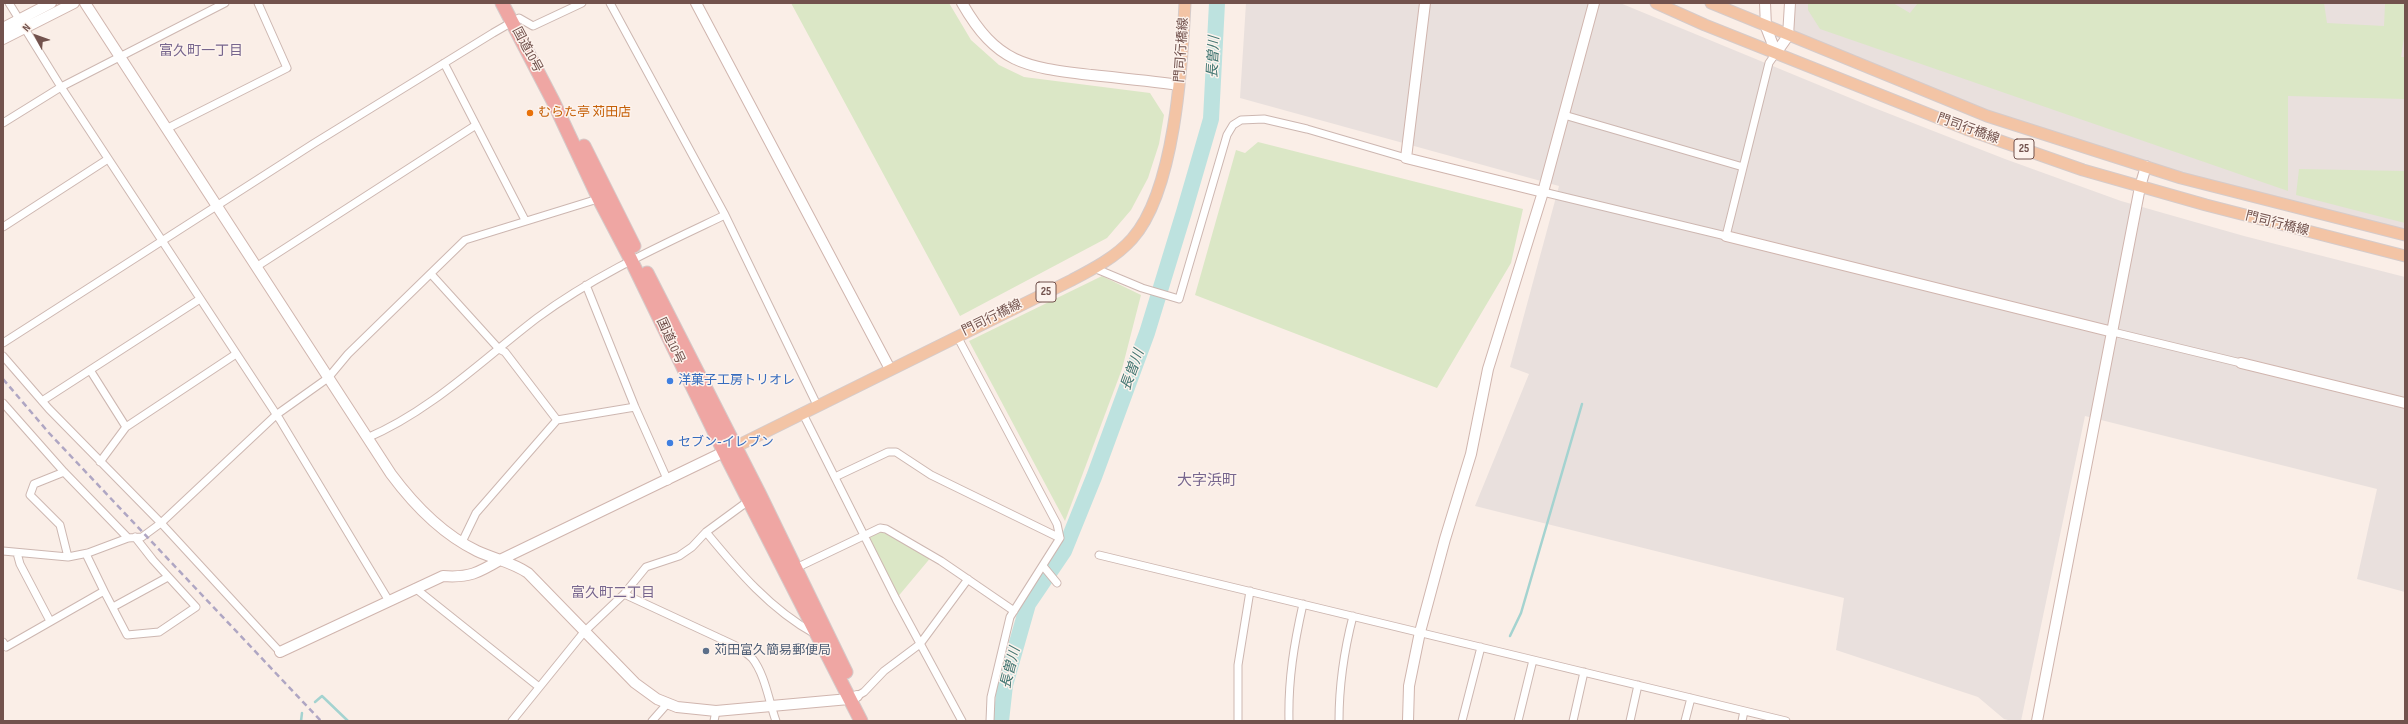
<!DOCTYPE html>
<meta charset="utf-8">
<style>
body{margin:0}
#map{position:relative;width:2408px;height:724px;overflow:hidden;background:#faeee7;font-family:"Sofia Sans Condensed",sans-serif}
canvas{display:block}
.frame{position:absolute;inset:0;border:4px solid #72524d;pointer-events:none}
.north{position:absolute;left:16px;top:16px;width:40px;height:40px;-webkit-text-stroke:3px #fdf3ed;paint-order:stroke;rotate:311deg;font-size:11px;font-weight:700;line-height:16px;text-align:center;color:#72524d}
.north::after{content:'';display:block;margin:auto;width:14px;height:18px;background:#72524d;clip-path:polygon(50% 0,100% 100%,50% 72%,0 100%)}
</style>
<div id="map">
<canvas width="2408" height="724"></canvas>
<div class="frame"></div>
<div class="north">N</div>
</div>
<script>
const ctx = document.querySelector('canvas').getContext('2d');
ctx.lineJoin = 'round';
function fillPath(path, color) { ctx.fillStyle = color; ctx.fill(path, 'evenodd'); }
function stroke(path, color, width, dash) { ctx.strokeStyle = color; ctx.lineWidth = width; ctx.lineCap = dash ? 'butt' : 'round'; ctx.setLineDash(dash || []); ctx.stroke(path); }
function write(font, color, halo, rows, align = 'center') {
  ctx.font = font + ' "Sofia Sans Condensed","Noto Sans JP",sans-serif'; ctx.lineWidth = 3; ctx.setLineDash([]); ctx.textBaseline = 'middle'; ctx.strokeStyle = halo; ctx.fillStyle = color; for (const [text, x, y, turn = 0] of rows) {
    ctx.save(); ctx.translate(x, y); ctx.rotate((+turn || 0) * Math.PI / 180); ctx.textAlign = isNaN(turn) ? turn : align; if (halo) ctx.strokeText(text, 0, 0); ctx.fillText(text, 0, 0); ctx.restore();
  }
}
const industrial = new Path2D(`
 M 1246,3 L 1620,3 L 1872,107 L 2005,159 L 2121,201 L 2244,236 L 2405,277 L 2405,592 L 2357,579 L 2377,489 L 2085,416 L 2021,721 L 2012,721 L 2004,719 L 1978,697 L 1836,650 L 1844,598 L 1475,506 L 1529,374 L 1510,367 L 1559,186 L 1240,98 Z
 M 1790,3 L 2405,3 L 2405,235 L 2181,178 L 1987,116 L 1788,36 Z`);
const green = new Path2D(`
 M 791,3 L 949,3 L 971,40 L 999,65 L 1024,77 L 1150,93 L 1164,115 L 1159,144 L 1148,178 L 1131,210 L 1107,238 L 960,316 Z
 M 1808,3 L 1893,3 L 1910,13 L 1918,3 L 2324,3 L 2327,23 L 2384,26 L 2385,4 L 2373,3 L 2405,3 L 2405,32 L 2401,57 L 2405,57 L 2405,99 L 2288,96 L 2288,191 L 1820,29 L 1808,10 Z
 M 1258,142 L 1523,209 L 1511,263 L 1437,388 L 1195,295 L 1236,150 L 1245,153 Z
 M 2299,169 L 2405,171 L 2405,223 L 2296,195 Z
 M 1102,276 L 1141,295 L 1122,369 L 1065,521 L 969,341 Z
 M 880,528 L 932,556 L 896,599 L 865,536 Z`);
const stream = new Path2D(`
 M 1510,636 L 1521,613 L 1582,404
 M 315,702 L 322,696 L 348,721
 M 301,721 L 302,713`);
const river = new Path2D(`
 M 1001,721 L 1005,685 L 1028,604 L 1064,551 L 1094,477 L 1147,333 L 1184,212 L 1211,119 L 1217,3`);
const street = new Path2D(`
 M 9,3 L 61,87 L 280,420 L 389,601
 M 610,3 L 725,215 L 817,405
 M 444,63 L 525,220
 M 1564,115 L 1743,167
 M 3,123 L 61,87 L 225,3
 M 166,129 L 287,68 L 258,3
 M 1543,192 L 1726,236 L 1769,63 L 1776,53
 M 3,227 L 108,159
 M 256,267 L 476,125
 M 1094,268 L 1142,288 L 1179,299 L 1227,135 L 1233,125 L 1241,120 L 1264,119 L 1307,129 L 1406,158
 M 431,274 L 499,349 L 505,352 L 557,420
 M 586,285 L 635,407 L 668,481
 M 2113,332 L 2241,363
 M 957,336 L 1057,524 L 1060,538 L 1010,617 L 991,697 L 990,721
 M 3,343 L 313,144 L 493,33 L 519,18 L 533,26 L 582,3
 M 3,356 L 49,409 L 161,523 L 280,652
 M 90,370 L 126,427
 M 42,401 L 200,299
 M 3,403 L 64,472 L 128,538
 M 802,412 L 896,599 L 962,721
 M 367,438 C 431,411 482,360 537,318 C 595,275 660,246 725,215
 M 100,462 L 126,427 L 236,354
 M 64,472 L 34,484 L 30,495 L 60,525 L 68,557
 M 835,477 L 888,452 L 896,452 L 931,475 L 1060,538
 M 706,532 C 738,571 770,609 815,634
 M 462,542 L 476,513 L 557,420 L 635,407
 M 3,551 L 68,557 L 88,553 L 128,538 L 142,537 L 161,523 L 276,415 L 328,378 L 348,354 L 465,240 L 601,198
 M 17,553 L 20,564 L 50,621
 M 1099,555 L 1786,721
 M 1043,566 L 1057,583
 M 794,569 L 880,528 L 886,529 L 941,561 L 1014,611
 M 415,588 L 539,687
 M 104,591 L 127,635 L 159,632 L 196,607 L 153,560 L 135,537
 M 624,594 L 734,645 C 740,649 747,653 752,658 C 765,674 769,702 776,721
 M 113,607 L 168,577
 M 3,642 L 6,647 L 104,591 L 86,554
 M 857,696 L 864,692 L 884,671 L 920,644 L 968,579
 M 512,721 L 584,632 L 624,594 L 646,567 L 679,556 L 692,547 L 706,532 L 751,499
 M 652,721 L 667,704
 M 714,721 L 716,711
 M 1238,721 L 1238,665 L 1250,591
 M 1289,721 C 1288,680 1294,644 1303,604
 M 1339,721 C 1339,685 1344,651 1353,616
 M 1462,721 L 1481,647
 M 1518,721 L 1533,660
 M 1573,721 L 1584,672
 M 1630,721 L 1638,685
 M 1685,721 L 1691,698
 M 1742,721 L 1744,711`);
const secondary = new Path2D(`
 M 85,3 L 391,474 C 414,505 442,534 477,551 C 494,559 512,562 528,573 L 635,683 L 657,699 L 677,707 L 716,711 L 849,699 L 857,696
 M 696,3 L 890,369
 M 962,3 C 997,64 1025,67 1091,75 C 1120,78 1150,81 1179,85
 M 1425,3 L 1406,158 L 1543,192
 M 1765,3 L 1766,27 L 1776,53
 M 3,28 L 51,3
 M 3,39 L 74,3
 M 1776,53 L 1788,36 L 1790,3
 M 1726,236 L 2113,332
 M 2241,363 L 2405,403
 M 280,652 L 443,576 C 469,578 478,573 500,560 L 730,449
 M 1408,721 L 1409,686 L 1420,632 L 1445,539 L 1471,454 L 1488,369 L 1543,192 L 1594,3
 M 2037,721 L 2140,187 L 2146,166`);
const primary = new Path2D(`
 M 1656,3 L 1705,25 L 1966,129 L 2083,170 L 2206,205 L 2405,256
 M 1711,3 L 1987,116 L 2181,178 L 2405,235
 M 735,447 L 1072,280 C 1093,269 1116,257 1132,239 C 1175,191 1182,66 1185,3`);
const highway = new Path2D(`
 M 502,3 L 553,101 L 599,199 L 631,260 L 724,452 L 861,721
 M 584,146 L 634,246
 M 647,273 L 760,495 L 846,672`);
const rail = new Path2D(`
 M 3,379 L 49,433 L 321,721`);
const markers = [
 [530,113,4,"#e8710a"],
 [670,381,4,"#3f7fe0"],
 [670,443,4,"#3f7fe0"],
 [706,651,4,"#5c6f8a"]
];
const shields = [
 [2024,149,20],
 [1046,292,20]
];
const shieldNames = [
 ["25",2024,149],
 ["25",1046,292]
];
const streetNames = [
 ["国道10号",527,50,62],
 ["門司行橋線",1182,50,-86],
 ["門司行橋線",1968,129,20],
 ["門司行橋線",2277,224,14],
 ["門司行橋線",992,318,-26],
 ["国道10号",670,341,65]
];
const foodNames = [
 ["むらた亭 苅田店",538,113]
];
const shopNames = [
 ["洋菓子工房トリオレ",678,381],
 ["セブン-イレブン",678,443]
];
const serviceNames = [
 ["苅田富久簡易郵便局",714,651]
];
const neighbourhoodNames = [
 ["富久町一丁目",201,51],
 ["富久町二丁目",613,593]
];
const waterNames = [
 ["長曽川",1214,57,-87],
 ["長曽川",1133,370,-70],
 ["長曽川",1011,668,-76]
];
const quarterNames = [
 ["大字浜町",1207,481]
];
fillPath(industrial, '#e9e0dd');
fillPath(green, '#dbe7c6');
stroke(stream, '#a4d3d0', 2.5);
stroke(river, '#bde2df', 16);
stroke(street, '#cdb7b1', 9);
stroke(secondary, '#d0b5ae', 12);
stroke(primary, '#d5cbca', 13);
stroke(highway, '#d5cbca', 15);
stroke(street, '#fff', 7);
stroke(secondary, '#fff', 10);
stroke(primary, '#f3c4a5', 11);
stroke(highway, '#efa6a3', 13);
stroke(rail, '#afa6c3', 2.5, [6, 4]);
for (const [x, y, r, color] of markers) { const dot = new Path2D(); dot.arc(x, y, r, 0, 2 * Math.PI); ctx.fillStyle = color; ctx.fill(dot); stroke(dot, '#fdf3ed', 1.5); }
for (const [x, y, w] of shields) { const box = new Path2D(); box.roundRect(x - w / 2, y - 10, w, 20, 3); ctx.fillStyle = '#fdf3ed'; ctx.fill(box); stroke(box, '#72524d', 1); }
write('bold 12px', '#72524d', null, shieldNames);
write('13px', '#72524d', '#fdf3ed', streetNames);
write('13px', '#c56008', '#fdf3ed', foodNames, 'left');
write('13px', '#366cbe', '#fdf3ed', shopNames, 'left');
write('13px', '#4e5e75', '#fdf3ed', serviceNames, 'left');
write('14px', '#77668e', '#fdf3ed', neighbourhoodNames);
write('italic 14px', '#427672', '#fdf3ed', waterNames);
write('15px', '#77668e', '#fdf3ed', quarterNames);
</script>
